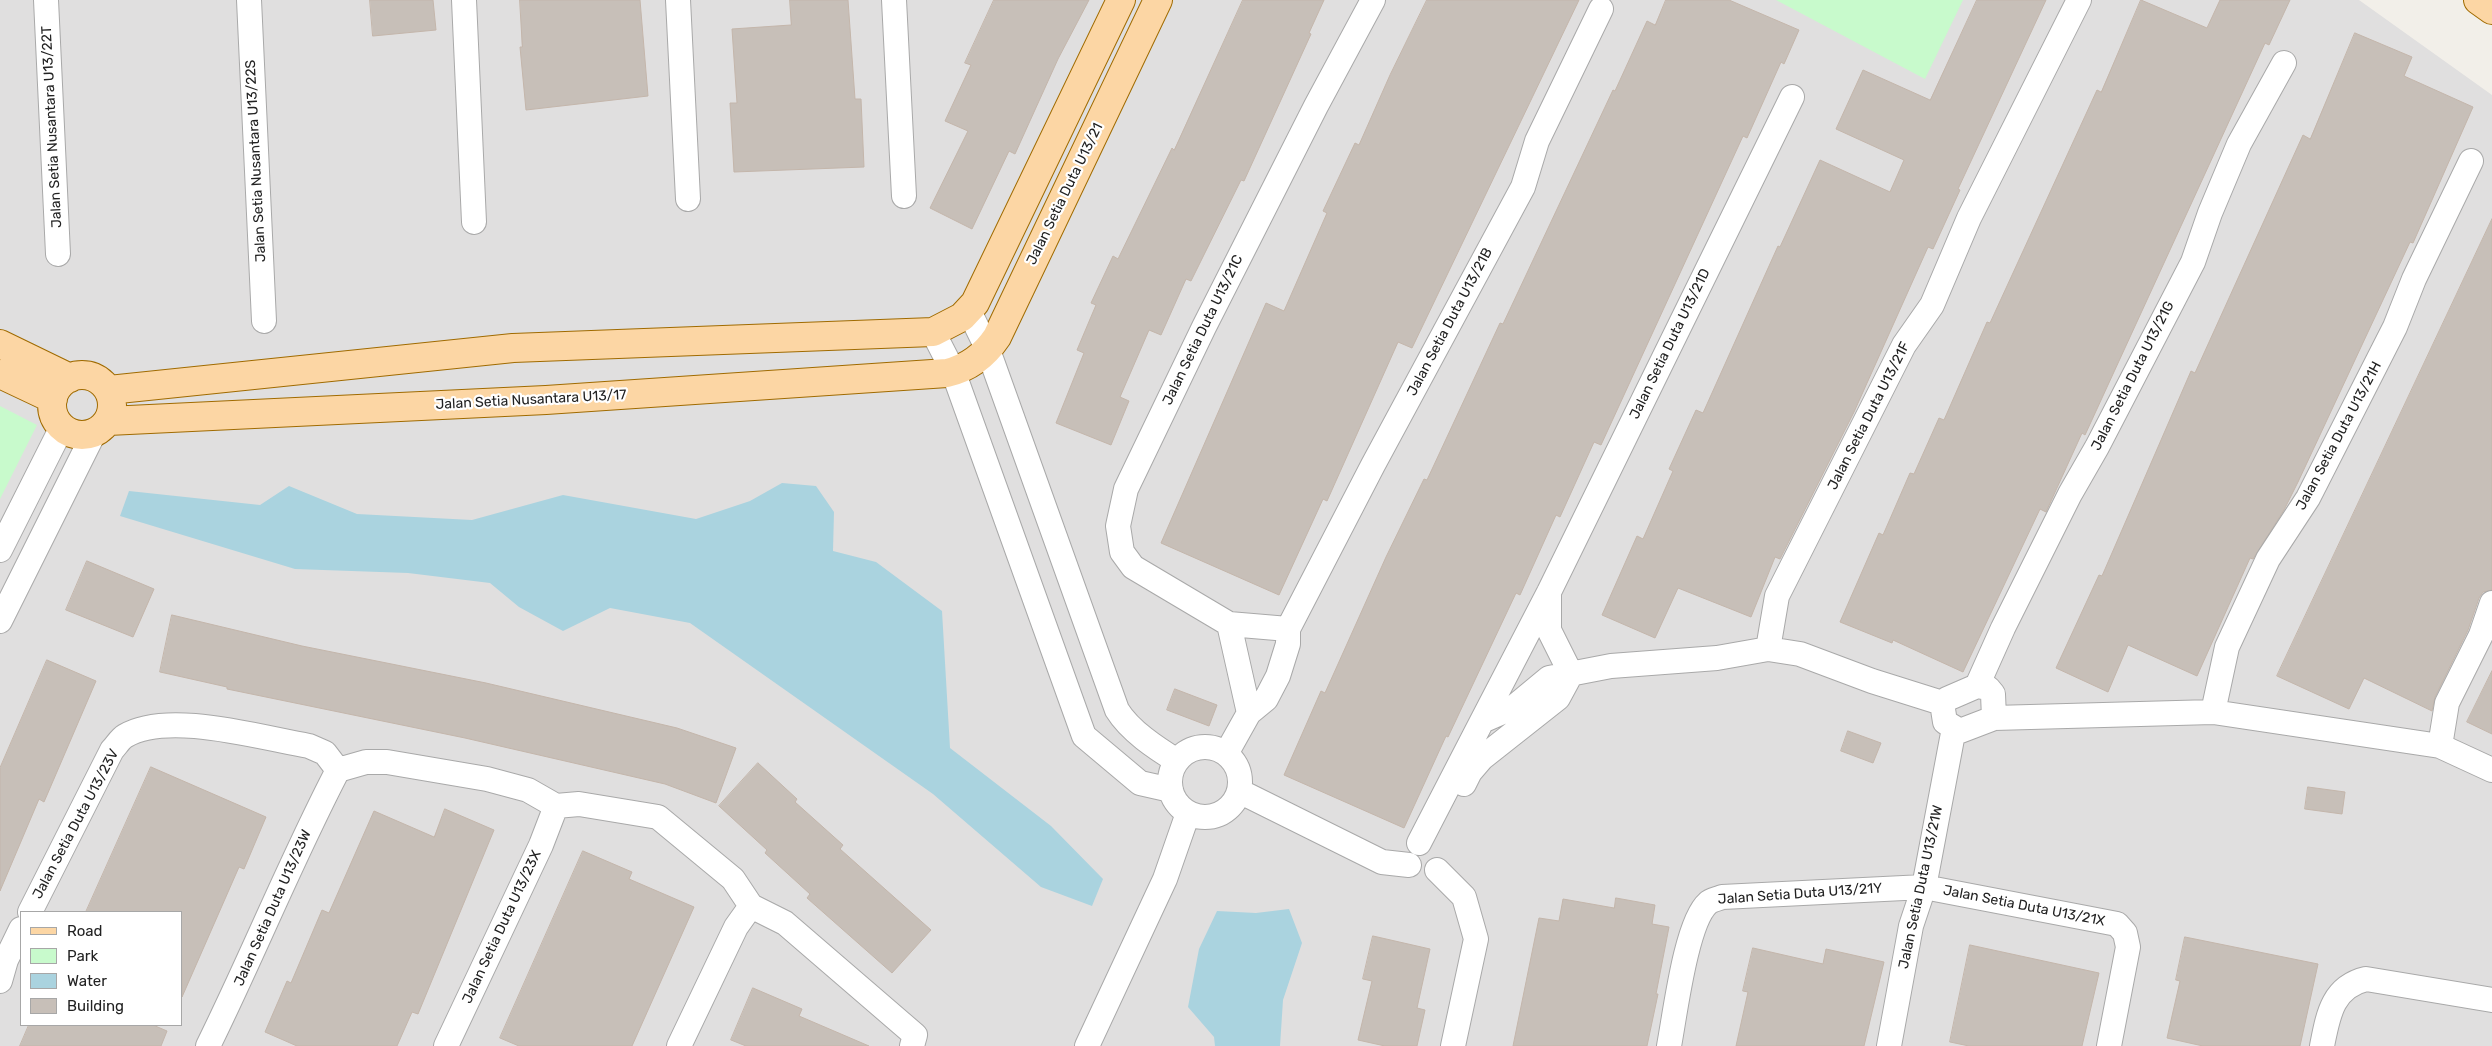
<!DOCTYPE html>
<style>
body{margin:0}
#map{position:relative;width:2492px;height:1046px;overflow:hidden;background:#f2efe9;font-family:Rubik,sans-serif}
canvas{display:block}
.legend{position:absolute;left:20px;top:911px;width:162px;height:115px;box-sizing:border-box;background:#fff;border:1px solid #a7a7a7;margin:0;padding:6px 9px;list-style:none;font-size:15px;color:#222}
.legend li{display:flex;align-items:center;gap:10px;height:25px}
.legend b{width:25px;border:1px solid #a7a7a7}
</style>
<div id="map">
<canvas width="2492" height="1046"></canvas>
<ul class="legend">
<li><b style="height:6px;background:#fcd6a4"></b>Road</li>
<li><b style="height:14px;background:#c8facc"></b>Park</li>
<li><b style="height:14px;background:#aad3df"></b>Water</li>
<li><b style="height:14px;background:#c7bfb8"></b>Building</li>
</ul>
</div>
<script>
const ctx = document.querySelector('canvas').getContext('2d');
ctx.lineJoin = 'round';
function fillPath(path, color) { ctx.fillStyle = color; ctx.fill(path, 'evenodd'); }
function stroke(path, color, width, dash) { ctx.strokeStyle = color; ctx.lineWidth = width; ctx.lineCap = dash ? 'butt' : 'round'; ctx.setLineDash(dash || []); ctx.stroke(path); }
function write(font, color, halo, rows, align = 'center') {
  ctx.font = font + ' Rubik,sans-serif'; ctx.lineWidth = 4.5; ctx.setLineDash([]); ctx.textBaseline = 'middle'; ctx.strokeStyle = halo; ctx.fillStyle = color; for (const [text, x, y, turn = 0] of rows) {
    ctx.save(); ctx.translate(x, y); ctx.rotate((+turn || 0) * Math.PI / 180); ctx.textAlign = isNaN(turn) ? turn : align; if (halo) ctx.strokeText(text, 0, 0); ctx.fillText(text, 0, 0); ctx.restore();
  }
}
const residential = new Path2D(`
 M 0,0 L 2359,0 L 2492,95 L 2492,1046 L 0,1046 ZM 21,912 L 181,912 L 181,1025 L 21,1025 Z`);
const park = new Path2D(`
 M 1776,0 L 1963,0 L 1925,79 Z
 M 0,406 L 37,425 L 0,499 Z`);
const water = new Path2D(`
 M 782,483 L 816,486 L 834,512 L 833,551 L 876,562 L 942,611 L 950,748 L 1051,826 L 1103,879 L 1092,906 L 1041,887 L 933,794 L 690,623 L 610,608 L 563,631 L 519,607 L 490,583 L 408,573 L 295,569 L 120,516 L 129,491 L 260,505 L 289,486 L 357,514 L 472,520 L 563,495 L 696,519 L 750,501 Z
 M 1289,909 L 1302,943 L 1283,1000 L 1280,1046 L 1215,1046 L 1214,1037 L 1188,1007 L 1199,949 L 1217,911 L 1256,913 Z`);
const building = new Path2D(`
 M 370,0 L 433,0 L 436,30 L 373,36 Z
 M 520,0 L 640,0 L 648,96 L 526,110 L 520,47 L 522,47 Z
 M 790,0 L 848,0 L 855,99 L 861,99 L 864,167 L 734,172 L 730,103 L 737,103 L 732,29 L 791,25 Z
 M 994,0 L 1089,0 L 1058,59 L 1015,154 L 1009,151 L 972,229 L 930,208 L 968,131 L 945,121 L 971,65 L 965,63 Z
 M 1243,0 L 1324,0 L 1309,33 L 1311,34 L 1244,181 L 1241,180 L 1191,281 L 1186,279 L 1161,335 L 1149,330 L 1120,397 L 1129,401 L 1111,445 L 1056,423 L 1084,353 L 1077,350 L 1096,305 L 1091,303 L 1113,256 L 1118,259 L 1172,148 L 1174,150 Z
 M 1427,0 L 1579,0 L 1412,348 L 1398,342 L 1327,501 L 1323,499 L 1279,595 L 1161,543 L 1266,303 L 1284,311 L 1327,213 L 1323,211 L 1355,143 L 1359,145 L 1390,75 Z
 M 1666,0 L 1729,0 L 1799,30 L 1784,64 L 1781,62 L 1747,138 L 1743,136 L 1601,445 L 1594,442 L 1560,517 L 1556,515 L 1520,595 L 1516,593 L 1448,737 L 1446,736 L 1404,828 L 1284,775 L 1321,691 L 1325,693 L 1386,557 L 1424,479 L 1427,480 L 1500,323 L 1503,324 L 1613,90 L 1615,91 L 1647,21 L 1655,25 Z
 M 1977,0 L 2046,0 L 1958,189 L 1960,190 L 1933,249 L 1928,247 L 1854,412 L 1780,559 L 1775,557 L 1751,617 L 1678,588 L 1655,638 L 1602,615 L 1637,536 L 1643,539 L 1673,471 L 1669,469 L 1696,410 L 1703,413 L 1778,246 L 1780,247 L 1820,160 L 1890,192 L 1904,160 L 1836,129 L 1863,70 L 1930,100 Z
 M 2141,0 L 2207,28 L 2220,0 L 2290,0 L 2269,45 L 2265,43 L 2085,435 L 2082,433 L 2046,512 L 2040,509 L 1963,672 L 1893,640 L 1892,643 L 1840,622 L 1879,533 L 1883,535 L 1910,473 L 1914,474 L 1939,418 L 1944,420 L 1987,322 L 1990,323 L 2097,90 L 2101,92 Z
 M 2355,33 L 2412,57 L 2404,76 L 2473,107 L 2413,243 L 2410,242 L 2298,482 L 2284,510 L 2253,559 L 2250,558 L 2197,676 L 2128,645 L 2108,692 L 2056,668 L 2099,575 L 2102,576 L 2191,371 L 2195,373 L 2303,135 L 2310,139 Z
 M 2492,219 L 2492,590 L 2483,592 L 2479,598 L 2468,630 L 2435,697 L 2432,711 L 2364,678 L 2349,709 L 2277,676 Z
 M 87,561 L 154,589 L 133,637 L 66,610 Z
 M 172,615 L 302,646 L 486,683 L 677,728 L 736,748 L 716,803 L 665,784 L 465,738 L 227,689 L 227,687 L 160,672 Z
 M 47,660 L 96,681 L 44,802 L 39,799 L 0,891 L 0,768 Z
 M 2492,671 L 2492,734 L 2467,722 Z
 M 1175,689 L 1217,705 L 1209,726 L 1167,710 Z
 M 1848,731 L 1881,743 L 1873,763 L 1841,751 Z
 M 758,763 L 797,799 L 795,802 L 843,845 L 840,849 L 931,930 L 892,973 L 807,898 L 810,894 L 765,853 L 767,850 L 719,806 Z
 M 151,767 L 266,817 L 244,869 L 239,867 L 182,997 L 181,912 L 86,912 Z
 M 2308,787 L 2345,792 L 2342,814 L 2305,809 Z
 M 445,809 L 494,830 L 418,1014 L 412,1012 L 397,1046 L 297,1046 L 265,1032 L 287,981 L 291,983 L 322,910 L 329,913 L 374,811 L 434,837 Z
 M 583,851 L 632,872 L 629,879 L 694,907 L 632,1046 L 519,1046 L 500,1038 Z
 M 1616,898 L 1655,905 L 1652,924 L 1669,927 L 1656,994 L 1658,994 L 1647,1046 L 1513,1046 L 1539,918 L 1559,921 L 1563,899 L 1614,908 Z
 M 1373,936 L 1430,949 L 1417,1008 L 1425,1010 L 1417,1046 L 1385,1046 L 1358,1040 L 1372,981 L 1363,979 Z
 M 2185,937 L 2318,964 L 2300,1046 L 2203,1046 L 2167,1038 L 2180,981 L 2176,980 Z
 M 1970,945 L 2099,973 L 2082,1046 L 1969,1046 L 1950,1042 Z
 M 1753,948 L 1823,964 L 1826,949 L 1884,962 L 1864,1046 L 1736,1046 L 1748,992 L 1743,991 Z
 M 753,988 L 802,1009 L 799,1016 L 869,1046 L 746,1046 L 731,1040 Z
 M 29,1025 L 153,1025 L 167,1031 L 161,1046 L 20,1046 Z`);
const minor = new Path2D(`
 M 46,0 L 58,254
 M 249,0 L 264,321
 M 464,0 L 474,222
 M 678,0 L 688,199
 M 894,0 L 904,196
 M 969,311 L 988,350 L 1117,710 C 1130,731 1156,748 1177,761
 M 933,332 L 953,371 L 1084,736 L 1140,783 L 1171,790
 M 0,550 L 62,427
 M 1549,596 L 1549,630 L 1571,674
 M 0,621 L 94,433
 M 1229,624 L 1249,713
 M 1288,629 L 1229,624 L 1133,567 L 1122,552 L 1118,526 L 1126,489 L 1204,327 L 1316,106 L 1373,0
 M 1768,649 L 1777,596 L 1904,345 L 1932,305 L 1969,218 L 2079,0
 M 1977,686 L 2003,628 L 2070,494 L 2097,447 L 2193,262 L 2210,213 L 2239,144 L 2284,63
 M 1977,686 L 1988,688 L 1993,694 L 1994,718 L 1960,731 L 1945,722 L 1942,703 L 1947,699 Z
 M 2213,712 L 2227,647 L 2268,559 L 2308,498 L 2395,327 L 2414,279 L 2471,161
 M 1994,718 L 2213,712 L 2440,746 L 2492,770
 M 1482,721 L 1549,592 L 1792,97
 M 2440,746 L 2447,703 L 2481,635 L 2492,603
 M1170 782a35 35 0 1 1 70 0a35 35 0 1 1-70 0Z
 M 1226,754 L 1249,713 L 1266,699 L 1278,676 L 1288,644 L 1288,629 L 1373,465 L 1523,187 L 1537,141 L 1601,9
 M 338,770 L 366,762 L 387,762 L 487,779 L 528,790 L 556,806 L 579,804 L 658,817 L 733,879 L 751,906 L 785,923 L 915,1035 L 912,1046
 M 1464,784 L 1470,772 L 1482,758 L 1558,698 L 1571,674
 M 1239,791 L 1382,862 L 1409,865
 M 1419,843 L 1482,721 L 1514,707 L 1549,678 L 1611,666 L 1717,658 L 1768,649 L 1800,654 L 1872,681 L 1942,703
 M 1437,870 L 1464,897 L 1476,939 L 1453,1046
 M 30,912 L 112,750 C 116,746 120,739 125,736 C 168,710 261,738 309,746 L 325,753 L 338,770
 M 0,981 L 6,960 L 21,929
 M 208,1046 C 253,955 291,860 338,770
 M 446,1046 L 541,845 L 556,806
 M 679,1046 L 736,927 L 751,906
 M 1087,1046 L 1165,879 L 1188,813
 M 1669,1046 C 1675,1015 1686,922 1708,903 C 1711,900 1718,899 1722,897 L 1924,887 L 2117,924 L 2125,933 L 2128,947 L 2109,1046
 M 1889,1046 L 1911,926 L 1924,887 L 1954,728
 M 2322,1046 C 2328,1016 2332,987 2366,979 L 2492,1000`);
const major = new Path2D(`
 M 2478,0 L 2492,10
 M 0,344 L 70,378
 M 0,374 L 53,399
 M52 405a30 30 0 1 1 60 0a30 30 0 1 1-60 0Z
 M 109,390 L 513,348 L 933,332 L 962,317 L 975,303 L 1121,0
 M 108,421 L 546,400 L 947,373 C 968,368 985,355 997,337 L 1158,0`);
const streetNames = [
 ["Jalan Setia Nusantara U13/22T",52,127,-93],
 ["Jalan Setia Nusantara U13/22S",256,161,-93],
 ["Jalan Setia Duta U13/21",1065,194,-64],
 ["Jalan Setia Duta U13/21B",1450,322,-62],
 ["Jalan Setia Duta U13/21C",1203,330,-64],
 ["Jalan Setia Duta U13/21D",1670,344,-64],
 ["Jalan Setia Duta U13/21G",2133,376,-63],
 ["Jalan Setia Nusantara U13/17",531,400,-3],
 ["Jalan Setia Duta U13/21F",1869,416,-63],
 ["Jalan Setia Duta U13/21H",2339,436,-62],
 ["Jalan Setia Duta U13/23V",76,824,-62],
 ["Jalan Setia Duta U13/21W",1921,887,-78],
 ["Jalan Setia Duta U13/21Y",1800,894,-4],
 ["Jalan Setia Duta U13/21X",2024,906,11],
 ["Jalan Setia Duta U13/23W",273,908,-66],
 ["Jalan Setia Duta U13/23X",502,927,-65]
];
fillPath(residential, '#e0dfdf');
fillPath(park, '#c8facc');
fillPath(water, '#aad3df');
fillPath(building, '#c7bfb8');
stroke(building, '#c4b6ab', 1);
stroke(minor, '#a9a9a9', 26);
stroke(major, '#a06b00', 30);
stroke(minor, '#fff', 24);
stroke(major, '#fcd6a4', 28);
write('14px', '#222', '#fff', streetNames);
</script>
